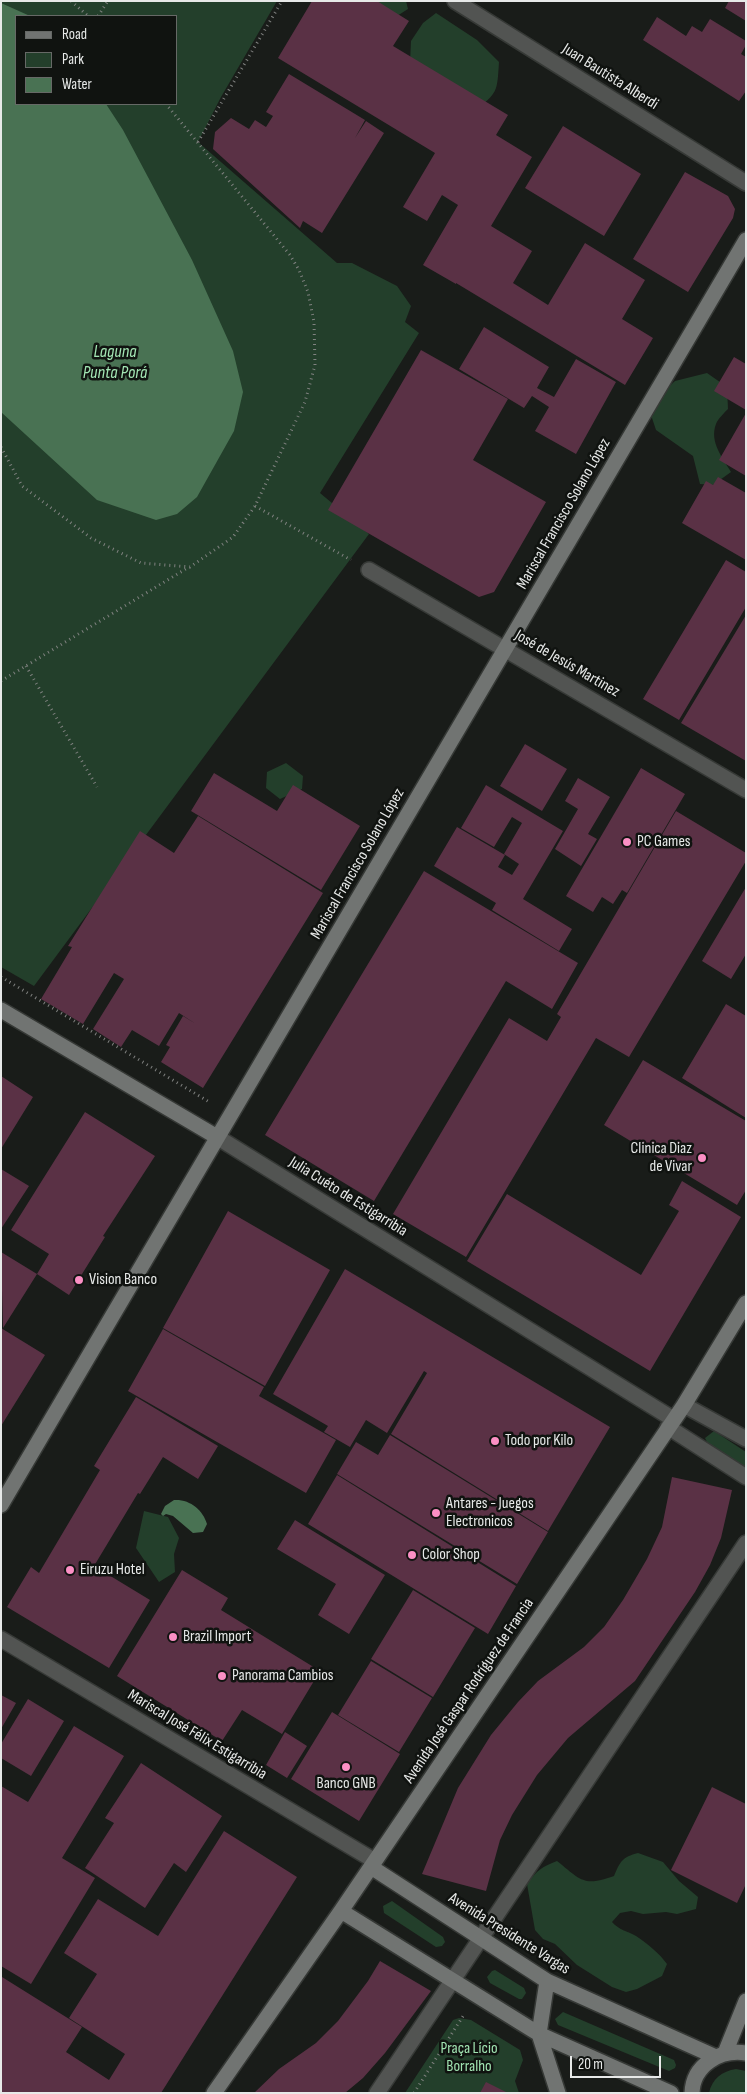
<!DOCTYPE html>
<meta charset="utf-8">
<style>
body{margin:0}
#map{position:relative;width:747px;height:2094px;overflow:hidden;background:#191c19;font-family:"Sofia Sans Condensed",sans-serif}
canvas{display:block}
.frame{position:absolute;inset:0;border:2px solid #e7e9e8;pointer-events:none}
.legend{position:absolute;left:15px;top:15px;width:162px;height:90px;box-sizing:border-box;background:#101310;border:1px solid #666966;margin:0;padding:6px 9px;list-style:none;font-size:15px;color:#e7e9e8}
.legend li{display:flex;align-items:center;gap:10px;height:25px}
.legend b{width:25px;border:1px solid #666966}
.scale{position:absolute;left:570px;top:2056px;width:91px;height:22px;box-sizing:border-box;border:2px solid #e7e9e8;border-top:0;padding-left:6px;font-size:15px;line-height:18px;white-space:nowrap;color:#e7e9e8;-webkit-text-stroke:4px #101310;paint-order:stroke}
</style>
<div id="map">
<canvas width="747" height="2094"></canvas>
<div class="frame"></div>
<ul class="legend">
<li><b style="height:6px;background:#717472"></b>Road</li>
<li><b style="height:14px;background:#233f2b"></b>Park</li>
<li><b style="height:14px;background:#497253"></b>Water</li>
</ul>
<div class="scale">20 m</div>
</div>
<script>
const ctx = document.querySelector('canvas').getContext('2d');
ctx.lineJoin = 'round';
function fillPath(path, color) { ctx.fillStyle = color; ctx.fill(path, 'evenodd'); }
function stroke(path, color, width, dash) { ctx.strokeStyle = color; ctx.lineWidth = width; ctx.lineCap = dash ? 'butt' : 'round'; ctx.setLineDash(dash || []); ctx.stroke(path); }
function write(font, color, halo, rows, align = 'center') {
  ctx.font = font + ' "Sofia Sans Condensed",sans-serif'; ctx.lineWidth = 5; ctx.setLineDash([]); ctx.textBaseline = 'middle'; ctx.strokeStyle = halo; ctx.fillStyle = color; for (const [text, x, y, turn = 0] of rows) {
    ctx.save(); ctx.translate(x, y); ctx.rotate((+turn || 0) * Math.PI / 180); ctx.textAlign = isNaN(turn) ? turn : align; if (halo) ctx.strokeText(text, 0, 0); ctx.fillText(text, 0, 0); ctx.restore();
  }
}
const green = new Path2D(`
 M 1,1 L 277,1 L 221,97 L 198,142 L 337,263 L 352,263 L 397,286 L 411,306 L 405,322 L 419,333 L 320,493 L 369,534 L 34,986 L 1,967 ZM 16,16 L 176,16 L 176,104 L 16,104 Z
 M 355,1 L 406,1 L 408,9 L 397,16 Z
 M 436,13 L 477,40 L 499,62 C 497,93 498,92 474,112 L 410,63 L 411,41 L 423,23 Z
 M 707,373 L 727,387 L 728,409 C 724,413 718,419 716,424 C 709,442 723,458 731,472 L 713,485 L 700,484 L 693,456 L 656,430 L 648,406 L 675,381 Z
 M 286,763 L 303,776 L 302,789 L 280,799 L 266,788 L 267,772 Z
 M 714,1431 L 746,1452 L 746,1468 L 708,1444 L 705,1438 Z
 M 144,1511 L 168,1517 L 179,1538 L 174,1554 L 175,1572 L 159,1582 L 136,1548 Z
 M 638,1853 L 663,1862 L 679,1881 L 698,1897 L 696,1909 L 677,1914 L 666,1912 L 643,1914 L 631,1911 L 620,1913 L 612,1922 C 619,1930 627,1931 636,1936 C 648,1944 659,1953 667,1964 L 662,1976 L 637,1989 L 626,1992 L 612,1987 L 577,1965 L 555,1944 L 543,1939 L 535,1930 L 527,1884 C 536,1871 543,1866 557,1861 C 581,1880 583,1887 614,1876 C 620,1862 622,1857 638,1853 Z
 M 392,1901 L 443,1937 L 445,1942 L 442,1946 L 436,1947 L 384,1913 L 383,1906 Z
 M 495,1970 L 524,1988 L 526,1993 L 522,1999 L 519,1999 L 490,1983 L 487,1977 L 492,1971 Z
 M 563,2012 L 674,2060 L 676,2065 L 675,2068 L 669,2071 L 558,2025 L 555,2019 Z
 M 459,2018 L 471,2020 L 520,2050 L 523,2060 L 515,2081 L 519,2093 L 405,2093 L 453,2020 Z
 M 736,2069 L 746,2071 L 746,2093 L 709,2093 C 712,2079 722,2071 736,2069 Z`);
const water = new Path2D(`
 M 1,3 L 30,16 L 16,16 L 16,104 L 106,104 L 123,130 L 192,260 L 233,351 L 243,392 L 234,431 L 197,497 L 177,514 L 156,520 L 97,500 L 1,412 Z
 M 174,1500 C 190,1499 203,1510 207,1524 L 203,1532 L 193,1533 L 173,1516 L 166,1514 L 163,1516 L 161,1514 L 165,1506 Z`);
const building = new Path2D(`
 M 312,1 L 377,1 L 409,21 L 393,46 L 508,115 L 496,135 L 532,157 L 491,226 L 532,251 L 513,283 L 548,305 L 585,243 L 645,280 L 622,319 L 653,338 L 625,385 L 456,283 L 456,284 L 423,265 L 458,205 L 442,195 L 427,221 L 403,207 L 435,153 L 278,58 Z
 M 729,1 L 746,1 L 746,21 L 725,8 Z
 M 657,17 L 686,36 L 692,26 L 702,32 L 710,19 L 746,41 L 746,45 L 741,54 L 746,57 L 746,91 L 739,101 L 643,40 Z
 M 289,74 L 365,120 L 355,138 L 366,121 L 384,133 L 322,233 L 303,221 L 300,228 L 213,149 L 215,132 L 231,118 L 249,129 L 255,120 L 266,127 L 273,116 L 266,112 Z
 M 563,126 L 641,174 L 604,236 L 525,188 Z
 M 685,172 L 728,196 L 735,209 L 733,218 L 688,292 L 633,259 Z
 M 484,327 L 549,367 L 537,388 L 554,397 L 576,359 L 616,382 L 576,454 L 535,431 L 549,407 L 532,396 L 524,408 L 459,369 Z
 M 421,350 L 508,399 L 473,460 L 546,502 L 494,592 L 479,597 L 328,510 Z
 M 734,357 L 746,364 L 746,410 L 714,391 Z
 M 746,413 L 746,476 L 719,460 Z
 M 718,477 L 746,493 L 746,560 L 682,523 L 706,481 L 713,485 Z
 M 726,560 L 746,572 L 746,607 L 679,720 L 643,699 Z
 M 746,615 L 746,761 L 681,723 Z
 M 525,744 L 567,769 L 542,811 L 500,786 Z
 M 641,768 L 685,794 L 627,893 L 622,890 L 613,904 L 602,897 L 593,912 L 566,896 Z
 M 214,773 L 277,811 L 293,785 L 360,826 L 321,890 L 191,811 Z
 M 578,778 L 610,797 L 588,834 L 597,839 L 581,866 L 555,849 L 578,809 L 565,801 Z
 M 486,785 L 563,831 L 523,899 L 572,929 L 559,951 L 492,910 L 496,903 L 434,866 L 457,827 L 505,855 L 498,867 L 512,875 L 519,864 L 504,854 L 522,823 L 512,817 L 494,847 L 461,828 Z
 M 676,811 L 746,853 L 746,861 L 629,1057 L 596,1038 L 466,1257 L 393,1214 L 509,1018 L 547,1041 L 561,1017 L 557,1014 Z
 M 198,816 L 323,893 L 203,1088 L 161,1062 L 170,1047 L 166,1045 L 183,1016 L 196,1024 L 179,1013 L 159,1046 L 132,1030 L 121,1047 L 93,1029 L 124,979 L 114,973 L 83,1024 L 41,999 L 72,947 L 68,946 L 140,831 L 174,853 Z
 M 424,871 L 578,963 L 552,1009 L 506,981 L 374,1201 L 265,1135 Z
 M 746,887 L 746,954 L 731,979 L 702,961 Z
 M 726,1004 L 746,1016 L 746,1118 L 682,1078 Z
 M 643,1060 L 746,1121 L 746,1190 L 737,1205 L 604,1125 Z
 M 1,1076 L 33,1097 L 1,1149 Z
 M 85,1112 L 155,1156 L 103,1236 L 105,1237 L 69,1295 L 37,1274 L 3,1328 L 1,1252 L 37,1274 L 49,1254 L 11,1230 Z
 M 1,1169 L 29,1186 L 1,1229 Z
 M 682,1181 L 741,1217 L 650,1371 L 467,1261 L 507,1194 L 641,1275 L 679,1211 L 669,1205 Z
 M 228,1211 L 330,1270 L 265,1386 L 163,1328 Z
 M 345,1269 L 610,1427 L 548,1531 L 391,1434 L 427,1373 L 424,1371 L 387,1433 L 366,1420 L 350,1447 L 324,1432 L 328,1426 L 273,1394 Z
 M 1,1328 L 45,1355 L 1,1426 Z
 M 163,1329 L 264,1387 L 259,1396 L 336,1440 L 306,1493 L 128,1391 Z
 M 136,1397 L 218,1446 L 198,1479 L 163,1457 L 140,1494 L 138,1493 L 94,1566 L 150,1600 L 109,1668 L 7,1607 L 31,1567 L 39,1573 L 100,1470 L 94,1466 Z
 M 390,1435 L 548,1532 L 517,1584 L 337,1474 L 356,1442 L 378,1455 Z
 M 337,1475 L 516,1586 L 488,1634 L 308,1524 Z
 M 672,1477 L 732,1490 L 721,1538 L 710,1565 L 695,1592 L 635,1681 L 568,1738 L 537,1775 L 512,1815 L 500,1840 L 486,1891 L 422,1874 L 458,1788 L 491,1735 L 518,1702 L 538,1681 L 584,1647 L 604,1627 L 623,1600 L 647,1559 L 662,1527 Z
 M 295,1520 L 385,1575 L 349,1634 L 318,1615 L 336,1584 L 277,1549 Z
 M 182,1570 L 228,1598 L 221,1610 L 320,1671 L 282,1734 L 242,1710 L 222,1741 L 117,1676 Z
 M 413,1590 L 475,1628 L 433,1697 L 371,1659 Z
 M 371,1661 L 432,1698 L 399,1752 L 338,1715 Z
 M 1,1695 L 16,1703 L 1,1729 Z
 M 28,1699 L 64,1721 L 31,1776 L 1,1758 L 1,1744 Z
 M 332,1712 L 400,1754 L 359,1821 L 291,1779 Z
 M 74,1726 L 124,1756 L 62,1858 L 95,1878 L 31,1984 L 1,1966 L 1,1786 L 28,1802 Z
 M 285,1732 L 307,1746 L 287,1778 L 266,1765 Z
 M 141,1763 L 222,1816 L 186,1872 L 174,1863 L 145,1908 L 85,1868 L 114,1823 L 105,1818 Z
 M 712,1787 L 746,1804 L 746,1884 L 737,1903 L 671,1870 Z
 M 224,1831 L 297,1877 L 161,2093 L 1,2093 L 2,1977 L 82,2027 L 66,2052 L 109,2080 L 125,2054 L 69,2018 L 97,1974 L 64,1953 L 98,1899 L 158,1936 Z
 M 380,1961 L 431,1991 L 385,2053 L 363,2078 L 345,2093 L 254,2093 L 279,2069 L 316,2043 L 338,2021 L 368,1981 Z
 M 486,2082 L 508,2093 L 480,2093 Z`);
const path = new Path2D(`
 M 71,1 L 88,16
 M 98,16 L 108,1
 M 198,142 L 282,1
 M 1,447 L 22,486 L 91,538 L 141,563 L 190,567 L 233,537 L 255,506 L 305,402 L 315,365 L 314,322 L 308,292 L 299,270 L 290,255 L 166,104
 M 255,506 L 351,560
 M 26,666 L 97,787
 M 1,681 L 189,567
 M 1,977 L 211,1103
 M 414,2093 L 465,2013`);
const street = new Path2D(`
 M 455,1 L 746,183
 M 369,570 L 746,790
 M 217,1137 L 673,1419
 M 684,1405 L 746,1439
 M 668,1427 L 746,1477
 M 1,1639 L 375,1861
 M 377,2093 L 746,1543`);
const secondary = new Path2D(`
 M 1,1010 L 217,1137
 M 1,1505 L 746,240
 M 371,1867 L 547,1981 L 716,2057
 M 341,1911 L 539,2034 L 671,2093
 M 547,1981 L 539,2034 L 558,2093
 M 725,2053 L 746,2001
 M 214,2093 L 341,1911 L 684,1405 L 746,1303
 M 692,2093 C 693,2065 720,2049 746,2053`);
const markers = [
 [627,842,5,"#fb8fc4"],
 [702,1158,5,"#fb8fc4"],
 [79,1280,5,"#fb8fc4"],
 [495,1441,5,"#fb8fc4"],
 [436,1513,5,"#fb8fc4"],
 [412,1555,5,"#fb8fc4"],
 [70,1570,5,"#fb8fc4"],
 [173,1637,5,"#fb8fc4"],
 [222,1676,5,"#fb8fc4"],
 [346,1767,5,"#fb8fc4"]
];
const streetNames = [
 ["Juan Bautista Alberdi",610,77,32],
 ["Mariscal Francisco Solano López",564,514,-60],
 ["José de Jesús Martinez",567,664,30],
 ["Mariscal Francisco Solano López",358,864,-60],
 ["Julia Cuéto de Estigarribia",348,1197,32],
 ["Avenida José Gaspar Rodríguez de Francia",469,1691,-56],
 ["Mariscal José Félix Estigarribia",197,1735,31],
 ["Avenida Presidente Vargas",509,1934,32]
];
const poiNames = [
 ["PC Games",637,842],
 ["Clinica Diaz",692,1149,"right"],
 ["de Vivar",692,1167,"right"],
 ["Vision Banco",89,1280],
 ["Todo por Kilo",505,1441],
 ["Antares - Juegos",446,1504],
 ["Electronicos",446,1522],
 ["Color Shop",422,1555],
 ["Eiruzu Hotel",80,1570],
 ["Brazil Import",183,1637],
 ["Panorama Cambios",232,1676],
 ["Banco GNB",346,1784,"center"]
];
const parkNames = [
 ["Praça Lício",469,2049],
 ["Borralho",469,2067]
];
const waterNames = [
 ["Laguna",115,352],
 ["Punta Porá",115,373]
];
fillPath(green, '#233f2b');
fillPath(water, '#497253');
fillPath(building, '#5a3145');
stroke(street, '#363936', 18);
stroke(secondary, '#363936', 18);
stroke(path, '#808280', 3, [1, 4]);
stroke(street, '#525452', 15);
stroke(secondary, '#717472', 15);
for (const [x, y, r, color] of markers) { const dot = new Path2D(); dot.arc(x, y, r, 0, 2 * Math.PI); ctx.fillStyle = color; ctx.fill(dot); stroke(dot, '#101310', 2); }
write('16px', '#e7e9e8', '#101310', streetNames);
write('16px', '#e7e9e8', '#101310', poiNames, 'left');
write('16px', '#a1e4b2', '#101310', parkNames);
write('italic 18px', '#a3e6b4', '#101310', waterNames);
</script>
